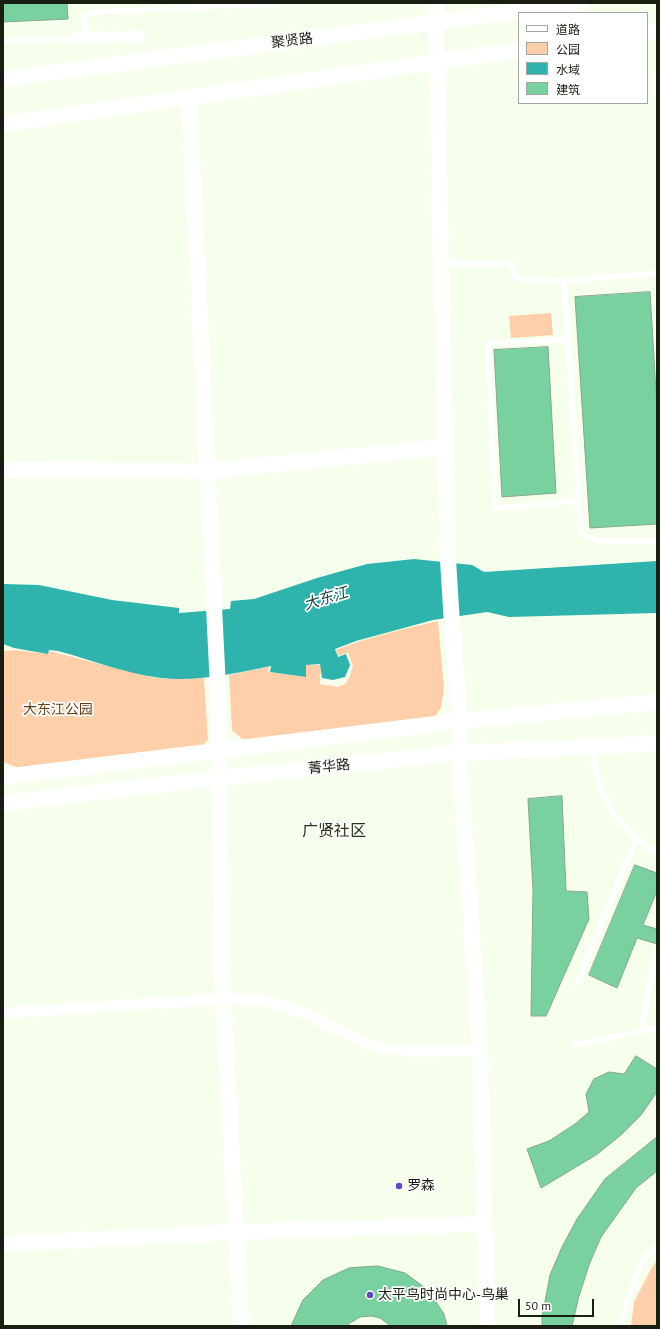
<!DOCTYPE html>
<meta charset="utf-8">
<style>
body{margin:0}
#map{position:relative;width:660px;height:1329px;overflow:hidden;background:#f6ffeb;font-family:"PT Sans","Noto Sans SC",sans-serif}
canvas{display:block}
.frame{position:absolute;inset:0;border:4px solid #191e12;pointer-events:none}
.legend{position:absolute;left:518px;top:12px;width:130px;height:92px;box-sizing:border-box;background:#fff;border:1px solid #a3a5a0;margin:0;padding:5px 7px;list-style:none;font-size:12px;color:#191e12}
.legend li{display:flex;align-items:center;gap:8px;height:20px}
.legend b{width:20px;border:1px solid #a3a5a0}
.scale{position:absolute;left:518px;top:1299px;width:76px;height:18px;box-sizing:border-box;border:2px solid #191e12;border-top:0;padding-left:5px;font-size:12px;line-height:14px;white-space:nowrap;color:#191e12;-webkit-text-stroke:3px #fff;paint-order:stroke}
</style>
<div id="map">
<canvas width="660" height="1329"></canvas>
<div class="frame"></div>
<ul class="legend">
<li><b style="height:5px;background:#fff"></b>道路</li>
<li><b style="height:11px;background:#fecfa8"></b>公园</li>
<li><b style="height:11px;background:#2eb3ad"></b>水域</li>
<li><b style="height:11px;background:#7ad1a0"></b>建筑</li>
</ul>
<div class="scale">50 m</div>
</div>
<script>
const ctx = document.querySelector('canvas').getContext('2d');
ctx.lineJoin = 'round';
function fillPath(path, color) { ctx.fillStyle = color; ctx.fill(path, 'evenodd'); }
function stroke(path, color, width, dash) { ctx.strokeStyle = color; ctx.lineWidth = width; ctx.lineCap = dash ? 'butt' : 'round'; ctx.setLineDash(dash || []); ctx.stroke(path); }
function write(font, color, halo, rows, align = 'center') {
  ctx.font = font + ' "PT Sans","Noto Sans SC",sans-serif'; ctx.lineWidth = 3.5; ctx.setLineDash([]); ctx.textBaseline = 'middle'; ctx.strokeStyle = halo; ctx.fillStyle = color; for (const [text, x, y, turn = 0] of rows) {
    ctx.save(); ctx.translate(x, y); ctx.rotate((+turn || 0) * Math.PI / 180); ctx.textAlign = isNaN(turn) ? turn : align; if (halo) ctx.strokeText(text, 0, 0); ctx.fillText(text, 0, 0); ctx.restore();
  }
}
const green = new Path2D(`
 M 551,313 L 553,335 L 511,338 L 509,316 Z
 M 438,621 L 444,688 L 441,708 L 432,720 L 253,742 L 242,739 L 232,730 L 229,675 L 269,667 L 268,672 L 306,677 L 306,665 L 321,665 L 320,684 L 338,687 L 345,684 L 349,678 L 353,666 L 348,652 L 338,656 L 336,650 C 369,637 403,629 438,621 Z
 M 15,650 L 48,654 L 49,651 L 150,677 L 167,679 L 204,678 L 208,740 L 201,747 L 19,768 L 3,762 L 3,651 Z
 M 657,1260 L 657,1326 L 631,1326 L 634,1302 L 652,1267 Z`);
const water = new Path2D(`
 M 414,559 L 472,565 L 484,572 L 657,561 L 657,613 L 509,617 L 487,612 L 433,620 L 356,641 L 335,649 L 338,657 L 346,654 L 350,665 L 345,677 L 333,680 L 322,678 L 320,664 L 306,665 L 306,677 L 270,672 L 271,666 C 237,673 196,682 161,678 C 126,674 92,660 58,651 L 49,650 L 48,654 L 14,648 L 3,644 L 3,584 L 39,585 L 112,600 L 179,608 L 179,613 L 230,609 L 231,601 L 254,599 L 317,578 L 367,564 Z`);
const building = new Path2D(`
 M 3,3 L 67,3 L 68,19 L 3,22 Z
 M 650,292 L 657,408 L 657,524 L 590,528 L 575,297 Z
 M 548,347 L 556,493 L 502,497 L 494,350 Z
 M 562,796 L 566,891 L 587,892 L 589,919 L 546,1016 L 531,1016 L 533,890 L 528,799 Z
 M 635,865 L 657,873 L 657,891 L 643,925 L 657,929 L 657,944 L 637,938 L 617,988 L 589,975 Z
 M 636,1056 L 657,1069 L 657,1092 L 641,1115 L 621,1135 L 596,1155 L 541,1188 L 527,1149 L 549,1141 L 575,1124 L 589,1112 L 586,1094 L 594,1079 L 609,1072 L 624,1074 Z
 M 657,1137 L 657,1171 L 636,1188 L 601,1237 L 589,1265 L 579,1296 L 572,1326 L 542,1326 L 542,1317 L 550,1275 L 562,1247 L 577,1219 L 605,1179 Z
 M 378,1266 L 405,1273 L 428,1290 L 444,1314 L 447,1326 L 391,1326 L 380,1318 L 371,1316 L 360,1317 L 350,1323 L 347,1326 L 291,1326 L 303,1300 L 323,1280 L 349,1268 Z`);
const lane = new Path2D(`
 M 3,41 L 68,39 L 86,34 L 84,17 L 94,12 L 284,3
 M 657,75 L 656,75 L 657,98
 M 443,263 L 507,263 L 512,266 L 514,276 L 520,280 L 564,281 L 657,273
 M 564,281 L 581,534 L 597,541 L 657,541
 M 567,340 L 488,343 L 495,508 L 578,501
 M 591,748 L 600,788 L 614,814 L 636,839 L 657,853
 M 577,983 L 636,839
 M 641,1031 L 657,948
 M 573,1045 L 657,1028
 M 619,1326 L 642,1261 L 657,1246`);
const street = new Path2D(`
 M 73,38 L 140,36
 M 3,1013 L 223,999 L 256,999 L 280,1005 L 306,1014 L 335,1029 L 379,1048 L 417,1051 L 480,1050`);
const secondary = new Path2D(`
 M 435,3 L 448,560 L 452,624 L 460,721 L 459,753 L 480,1050 L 487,1326
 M 647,32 L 657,30
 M 3,79 L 580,3
 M 189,97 L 218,688 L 222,977 L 241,1326
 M 3,124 L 519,50
 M 3,470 L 207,471 L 446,447
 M 3,777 L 460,721 L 657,702
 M 3,803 L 219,778 L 459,753 L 591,747 L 657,743
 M 3,1244 L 236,1232 L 485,1224`);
const markers = [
 [399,1186,4,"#5f48c1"],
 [370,1295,4,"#5f48c1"]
];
const streetNames = [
 ["聚贤路",292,41,-7],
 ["菁华路",329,767,-6]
];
const parkNames = [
 ["大东江公园",58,710]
];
const poiNames = [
 ["罗森",407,1186],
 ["太平鸟时尚中心-鸟巢",378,1295]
];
const waterNames = [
 ["大东江",326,599,-17]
];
const quarterNames = [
 ["广贤社区",334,831]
];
fillPath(green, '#fecfa8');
fillPath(water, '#2eb3ad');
fillPath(building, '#7ad1a0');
stroke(building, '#86a693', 1);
stroke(lane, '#fff', 5.5);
stroke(street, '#fff', 11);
stroke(secondary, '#fff', 16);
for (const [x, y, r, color] of markers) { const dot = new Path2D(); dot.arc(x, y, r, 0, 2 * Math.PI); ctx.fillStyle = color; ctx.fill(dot); stroke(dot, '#fff', 1.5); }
write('14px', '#191e12', '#fff', streetNames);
write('14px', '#6a3e11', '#fff', parkNames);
write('14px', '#191e12', '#fff', poiNames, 'left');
write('italic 15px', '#124946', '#fff', waterNames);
write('16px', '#2a3419', '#fff', quarterNames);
</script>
